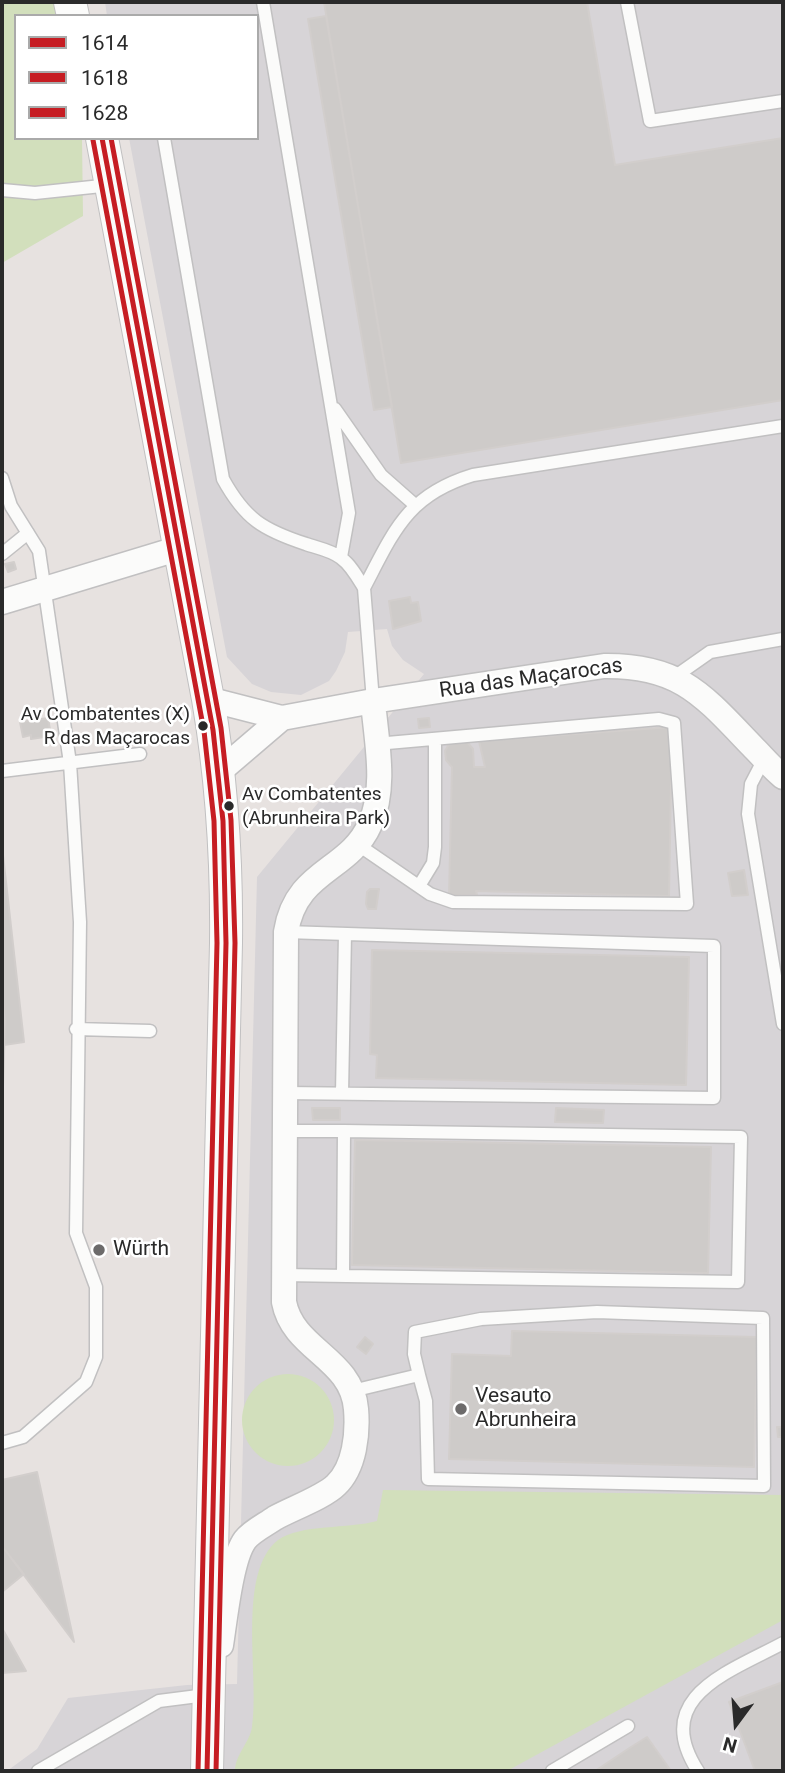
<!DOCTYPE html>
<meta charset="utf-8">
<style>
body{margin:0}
#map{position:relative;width:785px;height:1773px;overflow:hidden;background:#e7e2e0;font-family:Roboto,sans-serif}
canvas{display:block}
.frame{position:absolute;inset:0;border:4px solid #2a2a2a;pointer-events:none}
.legend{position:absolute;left:14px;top:14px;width:245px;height:126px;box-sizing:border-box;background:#fff;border:2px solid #aaa;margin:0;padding:9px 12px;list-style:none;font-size:21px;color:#2a2a2a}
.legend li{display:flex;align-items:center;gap:14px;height:35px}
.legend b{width:35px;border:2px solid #aaa}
.north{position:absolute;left:701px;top:1689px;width:70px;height:70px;-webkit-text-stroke:5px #fff;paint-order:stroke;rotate:196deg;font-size:19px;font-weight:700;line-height:28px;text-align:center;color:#2a2a2a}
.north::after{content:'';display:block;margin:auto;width:24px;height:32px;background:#2a2a2a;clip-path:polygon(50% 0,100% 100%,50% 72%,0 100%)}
</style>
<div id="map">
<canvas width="785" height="1773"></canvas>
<div class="frame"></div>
<ul class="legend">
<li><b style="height:9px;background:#c61d23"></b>1614</li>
<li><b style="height:9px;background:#c61d23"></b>1618</li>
<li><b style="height:9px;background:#c61d23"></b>1628</li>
</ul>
<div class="north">N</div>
</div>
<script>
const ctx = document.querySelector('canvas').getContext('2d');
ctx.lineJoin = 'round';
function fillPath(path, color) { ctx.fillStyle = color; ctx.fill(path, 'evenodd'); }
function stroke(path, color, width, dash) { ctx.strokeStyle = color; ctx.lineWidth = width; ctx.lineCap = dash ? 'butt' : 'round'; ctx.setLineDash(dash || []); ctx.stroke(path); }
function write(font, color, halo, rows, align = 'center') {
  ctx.font = font + ' Roboto,sans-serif'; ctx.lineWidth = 5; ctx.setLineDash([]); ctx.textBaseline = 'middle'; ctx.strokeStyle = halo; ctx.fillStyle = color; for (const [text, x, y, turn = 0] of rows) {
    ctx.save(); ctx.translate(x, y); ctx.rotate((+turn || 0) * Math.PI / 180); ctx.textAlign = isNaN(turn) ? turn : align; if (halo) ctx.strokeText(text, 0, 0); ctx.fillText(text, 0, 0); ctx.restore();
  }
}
const industrial = new Path2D(`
 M 105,2 L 783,2 L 783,1771 L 7,1771 L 37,1749 L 68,1698 L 187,1685 L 237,1684 L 257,877 L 424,674 L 403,660 L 392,646 L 387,629 L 348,632 L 345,652 L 336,671 L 329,681 L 301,695 L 271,692 L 252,684 L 227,657 L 129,138 L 257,138 L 257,16 L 107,16 Z`);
const green = new Path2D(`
 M 2,2 L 55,2 L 58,16 L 16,16 L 16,138 L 82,138 L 83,216 L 2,263 Z
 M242 1420a46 46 0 1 1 92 0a46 46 0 1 1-92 0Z
 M 383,1490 L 783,1495 L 783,1620 L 507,1771 L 235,1771 C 235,1755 250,1742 252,1727 C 260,1678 236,1573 278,1540 C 300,1524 349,1529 377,1521 Z`);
const building = new Path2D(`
 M 324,2 L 587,2 L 615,165 L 783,138 L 783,400 L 401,463 Z
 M 326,16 L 392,407 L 374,410 L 308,19 Z
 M 14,562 L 16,569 L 8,572 L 5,564 Z
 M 410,597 L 411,603 L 418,602 L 421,621 L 393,629 L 389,601 Z
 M 48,718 L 51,736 L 31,739 L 31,735 L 23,737 L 20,722 Z
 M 429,718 L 430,727 L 419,728 L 418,719 Z
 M 672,727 L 669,896 L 476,891 L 477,895 L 449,896 L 452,767 L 446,760 L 445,751 L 449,744 L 467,742 L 473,749 L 474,767 L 485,767 L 479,741 Z
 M 2,846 L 24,1042 L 4,1045 L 2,996 Z
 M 744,870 L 748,895 L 732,896 L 728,873 Z
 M 370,889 L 379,889 L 376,909 L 368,909 L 366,904 L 367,892 Z
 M 372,950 L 689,957 L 686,1085 L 376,1078 L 377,1055 L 370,1054 Z
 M 2,996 L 5,1021 L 2,1120 Z
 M 312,1108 L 340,1108 L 340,1120 L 313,1120 Z
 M 556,1108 L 604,1110 L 603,1123 L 555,1122 Z
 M 355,1140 L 711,1147 L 708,1273 L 352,1265 Z
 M 512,1331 L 757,1337 L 754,1467 L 449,1459 L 452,1354 L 511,1356 Z
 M 365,1337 L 373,1344 L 366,1354 L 357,1347 Z
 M 777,1427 L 783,1427 L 783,1437 L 778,1437 Z
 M 37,1472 L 74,1642 L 2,1546 L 2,1480 Z
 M 2,1546 L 24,1574 L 2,1592 Z
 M 2,1628 L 26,1671 L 2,1673 Z
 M 783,1682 L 783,1771 L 755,1771 L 729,1702 Z
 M 647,1737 L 671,1771 L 595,1771 L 631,1747 Z`);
const service = new Path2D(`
 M 263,2 L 349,513 L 341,557
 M 627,2 L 650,121 L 783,101
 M 164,138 L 223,479 C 245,519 263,530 306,544 C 317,548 331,550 341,558 C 351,565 358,578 364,588 L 373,701
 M 2,190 L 35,193 L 111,185
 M 335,409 L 381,475 L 415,505
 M 2,478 L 11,506 L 39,551 L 70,763 L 80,922 L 76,1233 L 96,1287 L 96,1357 L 86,1382 L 23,1437 L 2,1443
 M 2,554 L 28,533
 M 364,588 C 394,531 407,495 473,475 L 783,426
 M 673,678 L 710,652 L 783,639
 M 764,759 L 751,784 L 748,814 L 783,1024
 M 2,771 L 140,754
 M 357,844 L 430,894 L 453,902 L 687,904 L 674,723 L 659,719 L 376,744
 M 419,886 L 433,863 L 435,847 L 435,739
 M 76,1029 L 150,1031
 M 285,1093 L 714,1098 L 714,946 L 286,932
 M 342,1093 L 345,934
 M 285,1131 L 344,1131
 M 282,1275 L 738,1282 L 741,1137 L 344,1131 L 343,1276
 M 352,1391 L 419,1375 L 426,1401 L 428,1479 L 764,1486 L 763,1318 L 597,1312 L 481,1319 L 415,1332 L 414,1354 L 419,1375
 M 38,1771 L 159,1701 L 206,1695
 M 552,1771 L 628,1726
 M 698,1771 C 650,1697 729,1672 783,1643`);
const minor = new Path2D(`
 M 2,602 L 180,548
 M 208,699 L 282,718 L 373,701 L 604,666 C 680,665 703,695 752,746 C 762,756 772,768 783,777
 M 220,771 L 282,718
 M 221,1645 C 225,1620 231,1559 245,1540 C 252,1531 265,1525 275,1518 C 291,1509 324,1497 336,1485 C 355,1467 358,1433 356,1409 C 352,1358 293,1350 284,1302 L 286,932 C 296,869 349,872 370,824 C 387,787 376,740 373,701`);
const tertiary = new Path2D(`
 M 70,2 L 73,16
 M 102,138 L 208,699 C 222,781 227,860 226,943 L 207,1771`);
const bus1 = new Path2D(`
 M 102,138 L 213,730 L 223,821 L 226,943 L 207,1771`);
const bus2 = new Path2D(`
 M 93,140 L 204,731 L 214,821 L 217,943 L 198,1771`);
const bus3 = new Path2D(`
 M 111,138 L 221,728 L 231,820 L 235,943 L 216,1771`);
const markers = [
 [203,726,6,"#2a2a2a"],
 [229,806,6,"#2a2a2a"],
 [99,1250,7,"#6c6a6a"],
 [461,1409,7,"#6c6a6a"]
];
const busNames = [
 ["Av Combatentes (X)",190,715],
 ["R das Maçarocas",190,739],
 ["Av Combatentes",242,795,"left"],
 ["(Abrunheira Park)",242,819,"left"]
];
const streetNames = [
 ["Rua das Maçarocas",531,679,-8]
];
const poiNames = [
 ["Würth",113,1250],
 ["Vesauto",475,1397],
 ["Abrunheira",475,1421]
];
fillPath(industrial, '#d7d4d7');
fillPath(green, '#d2dfbc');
fillPath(building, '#cecbc9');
stroke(building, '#d2cecc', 2);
stroke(service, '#c1c0c1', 15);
stroke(minor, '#c1c0c1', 27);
stroke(tertiary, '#c1c0c1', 34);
stroke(service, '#fbfbfa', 12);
stroke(minor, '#fbfbfa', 24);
stroke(tertiary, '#fbfbfa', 32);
stroke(bus1, '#c61d23', 5);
stroke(bus2, '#c61d23', 5);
stroke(bus3, '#c61d23', 5);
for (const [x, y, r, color] of markers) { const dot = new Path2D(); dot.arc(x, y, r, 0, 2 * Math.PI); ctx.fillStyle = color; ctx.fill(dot); stroke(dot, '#fff', 2.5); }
write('19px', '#2a2a2a', '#fff', busNames, 'right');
write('21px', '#2a2a2a', '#fff', streetNames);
write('21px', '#2a2a2a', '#fff', poiNames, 'left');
</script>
